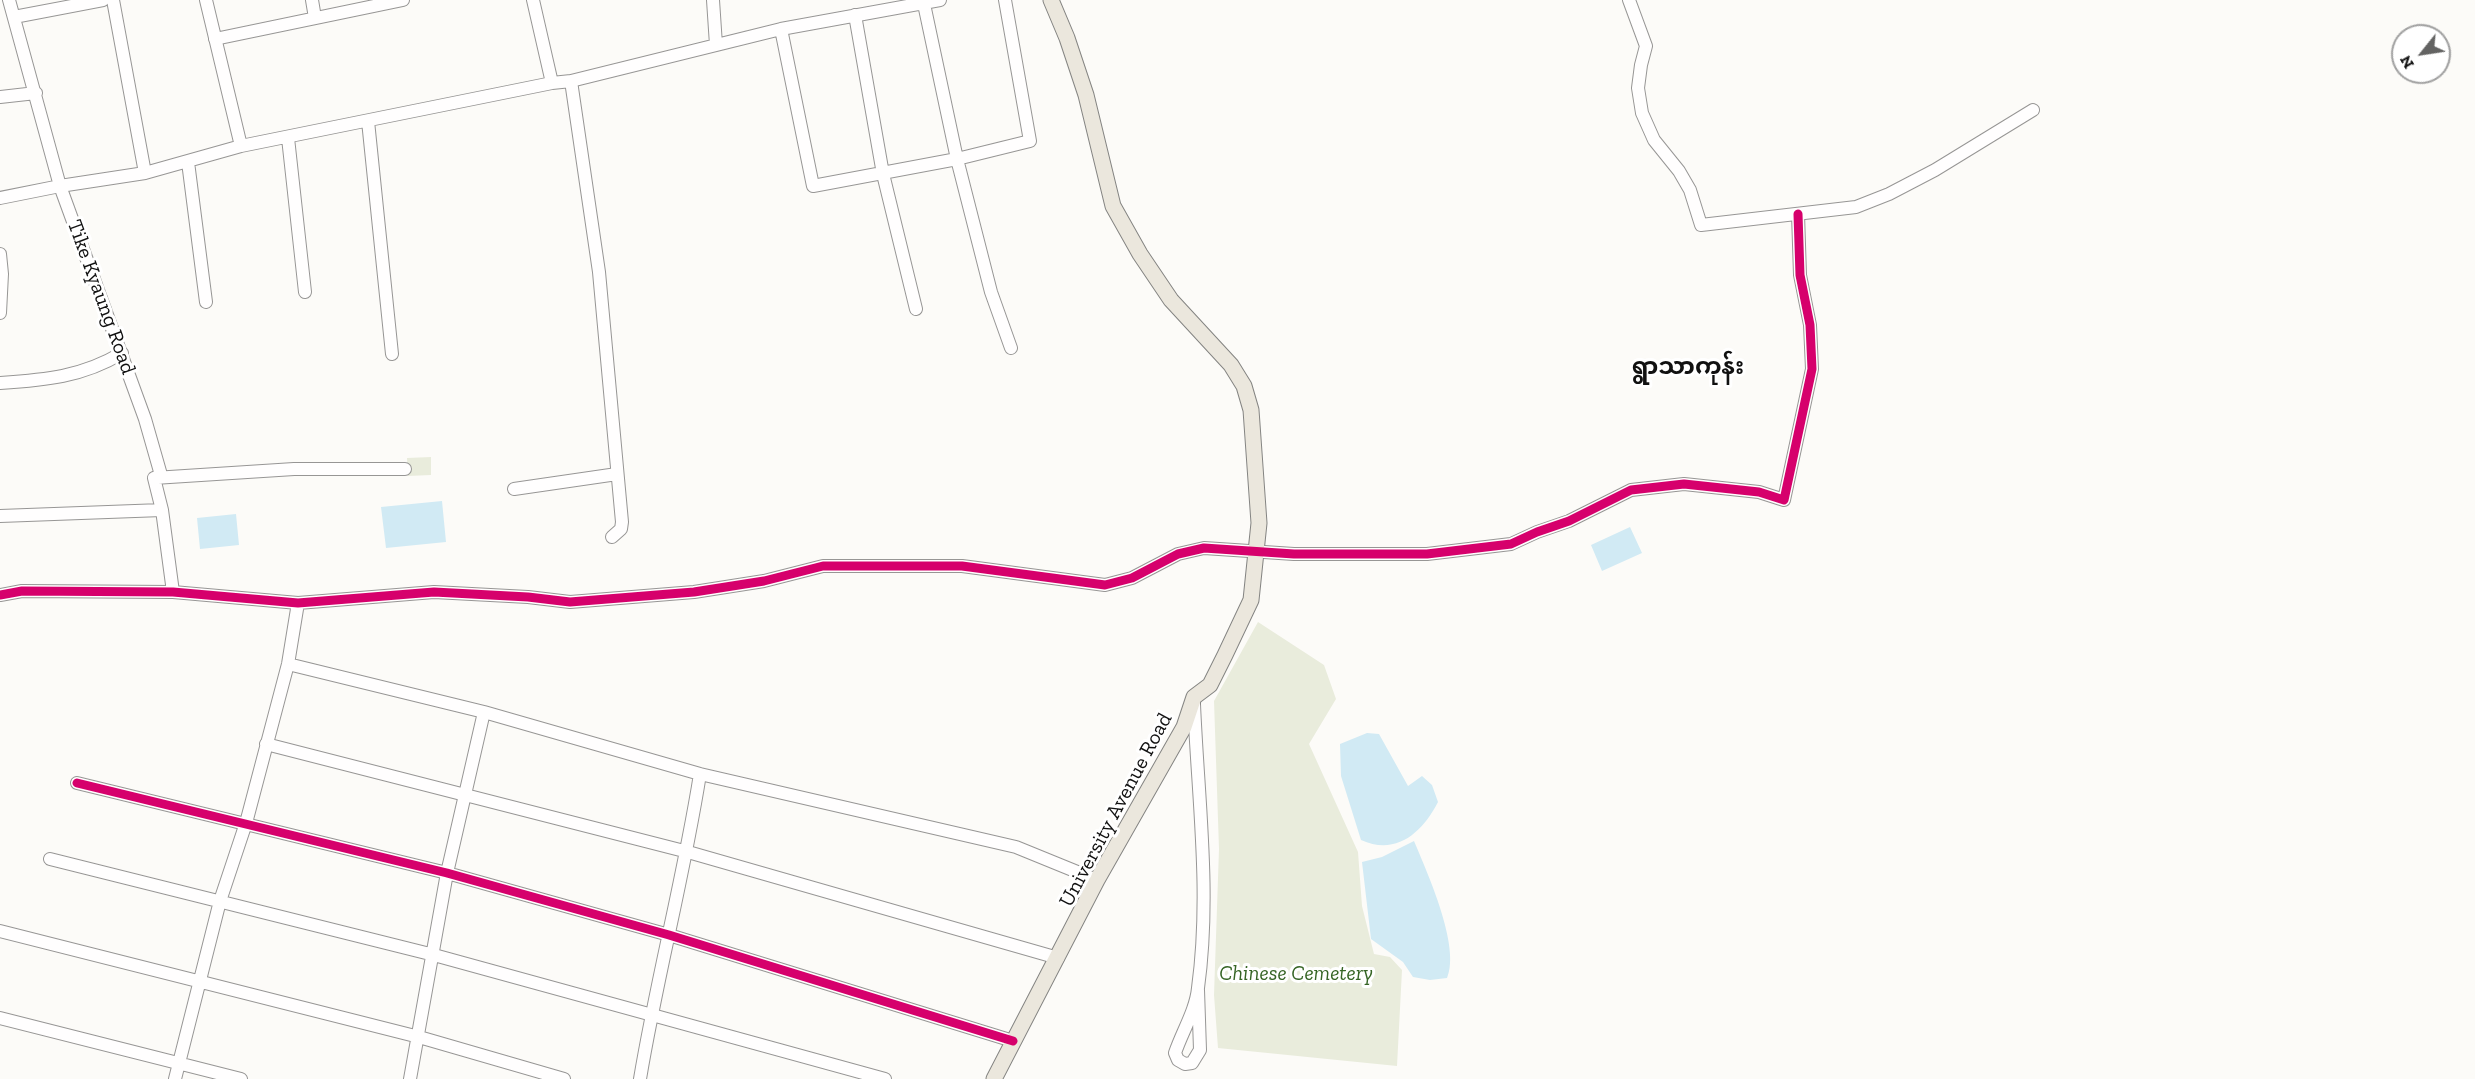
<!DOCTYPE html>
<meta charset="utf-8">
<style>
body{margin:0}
#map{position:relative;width:2475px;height:1079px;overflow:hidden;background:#fcfbf8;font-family:"Zilla Slab",serif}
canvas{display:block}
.north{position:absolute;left:2391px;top:24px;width:60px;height:60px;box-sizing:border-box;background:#fff;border:2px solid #a0a0a0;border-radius:50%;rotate:240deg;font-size:16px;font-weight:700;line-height:24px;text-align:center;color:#111}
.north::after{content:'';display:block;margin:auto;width:21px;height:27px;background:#636362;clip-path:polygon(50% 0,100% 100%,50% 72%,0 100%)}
</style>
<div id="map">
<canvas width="2475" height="1079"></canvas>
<div class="north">N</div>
</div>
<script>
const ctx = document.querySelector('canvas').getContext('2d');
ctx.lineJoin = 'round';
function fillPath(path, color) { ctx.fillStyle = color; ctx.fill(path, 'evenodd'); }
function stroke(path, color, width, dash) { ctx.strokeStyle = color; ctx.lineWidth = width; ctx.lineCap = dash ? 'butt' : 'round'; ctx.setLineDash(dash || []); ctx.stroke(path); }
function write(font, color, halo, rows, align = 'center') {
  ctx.font = font + ' "Zilla Slab","Noto Sans Myanmar",serif'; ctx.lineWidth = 6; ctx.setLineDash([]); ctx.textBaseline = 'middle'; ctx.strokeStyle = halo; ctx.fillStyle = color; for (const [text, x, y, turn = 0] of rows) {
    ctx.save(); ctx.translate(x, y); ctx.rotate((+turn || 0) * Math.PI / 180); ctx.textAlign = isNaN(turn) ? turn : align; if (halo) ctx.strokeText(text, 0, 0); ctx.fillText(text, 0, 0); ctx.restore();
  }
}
const cemetery = new Path2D(`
 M 431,457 L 431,475 L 408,476 L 407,458 Z
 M 1258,622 L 1324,665 L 1336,699 L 1309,744 L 1358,852 L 1362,906 L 1374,954 L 1390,957 L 1402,970 L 1397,1066 L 1218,1048 L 1214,995 L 1219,849 L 1214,701 Z`);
const water = new Path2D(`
 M 442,501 L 446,542 L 386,548 L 381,507 Z
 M 236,514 L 239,545 L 200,549 L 197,518 Z
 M 1630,527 L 1642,553 L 1602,571 L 1591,545 Z
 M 1367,733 L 1379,734 L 1408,786 L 1422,776 L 1432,785 L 1438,802 C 1422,833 1396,856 1361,840 L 1341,776 L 1340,744 Z
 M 1414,841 C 1427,872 1461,947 1447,978 L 1430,980 L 1413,977 L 1403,962 L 1371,939 L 1362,862 L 1382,857 Z`);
const minor = new Path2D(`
 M 9,0 L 60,186 L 145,419 L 161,475 L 154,478 L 162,510 L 173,592
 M 113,0 L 145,173
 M 206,0 L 241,146
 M 312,0 L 315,18
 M 533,0 L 552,83
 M 713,0 L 716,45
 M 1629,0 L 1646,46 L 1641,65 L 1638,88 L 1642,113 L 1654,140 L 1679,171 L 1690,190 L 1701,225 L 1856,207 L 1889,194 L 1935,170 L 2033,110
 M 924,4 L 957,159 L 991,292 L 1011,348
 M 855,15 L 883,174 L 916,309
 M 14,17 L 103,0
 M 781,29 L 813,186 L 957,159 L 1030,141 L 1005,0
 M 215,39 L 403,0
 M 571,81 L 599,272 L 622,522 L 621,529 L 612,537
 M 0,97 L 36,93
 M 368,121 L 392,354
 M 288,138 L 305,292
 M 188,162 L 206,302
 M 0,198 L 60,186 L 145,173 L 241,146 L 552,83 L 571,81 L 781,29 L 940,0
 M 0,254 L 2,274 L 0,313
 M 0,383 C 45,380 82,377 122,353
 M 154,478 L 294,469 L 405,469
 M 514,489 L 617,474
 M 0,516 L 162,510
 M 0,595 L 22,591 L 173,592 L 298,603 L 434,592 L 528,597 L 570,602 L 694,592 L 764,581 L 823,566 L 962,566 L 1105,585 L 1132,578 L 1178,554 L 1204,548 L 1294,554 L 1427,554 L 1511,544 L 1537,532 L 1569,521 L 1631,490 L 1684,484 L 1759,492 L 1784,500 L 1812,369 L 1810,325 L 1800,275 L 1798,214
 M 288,664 L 484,712 L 700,774 L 1016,847 L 1097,880
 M 1194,704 C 1198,799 1211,894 1198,988 C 1196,1010 1182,1032 1175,1053 L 1178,1060 L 1185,1064 L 1192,1063 L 1200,1050 L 1198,990
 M 266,744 L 688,852 L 1058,958
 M 77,783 L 447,873 L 669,935 L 1013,1041
 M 50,859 L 434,955 L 885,1079
 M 0,931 L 419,1037 L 564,1079
 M 0,1018 L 241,1079
 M 175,1079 L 220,901 L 246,823 L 288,664 L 298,603
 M 410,1079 L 447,873 L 484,712
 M 640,1079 C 657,977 684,876 700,774`);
const major = new Path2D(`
 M 994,1079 L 1097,880 L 1184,727 L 1194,697 L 1210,685 L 1225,655 L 1251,600 L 1259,523 L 1251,410 L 1244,386 L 1231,365 L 1171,300 L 1140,254 L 1113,206 L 1086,95 L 1067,38 L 1051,0`);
const cycleway = new Path2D(`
 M 0,595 L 22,591 L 173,592 L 298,603 L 434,592 L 528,597 L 570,602 L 694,592 L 764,581 L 823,566 L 962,566 L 1105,585 L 1132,578 L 1178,554 L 1204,548 L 1294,554 L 1427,554 L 1511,544 L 1537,532 L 1569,521 L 1631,490 L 1684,484 L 1759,492 L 1784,500 L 1812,369 L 1810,325 L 1800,275 L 1798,214
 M 77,783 L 447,873 L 669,935 L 1013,1041`);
const streetNames = [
 ["Tike Kyaung Road",101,297,70],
 ["University Avenue Road",1116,810,-62]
];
const parkNames = [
 ["Chinese Cemetery",1296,974]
];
const quarterNames = [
 ["ရွာသာကုန်း",1688,367]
];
fillPath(cemetery, '#e9ecdc');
fillPath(water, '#d1eaf4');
stroke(minor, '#979695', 14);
stroke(major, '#848482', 17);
stroke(minor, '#fffefe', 12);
stroke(major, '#ebe7dd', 15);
stroke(cycleway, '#d6006c', 9);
write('21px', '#111', '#fff', streetNames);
write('italic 21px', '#366525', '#fff', parkNames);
write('bold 24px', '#111', '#fff', quarterNames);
</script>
